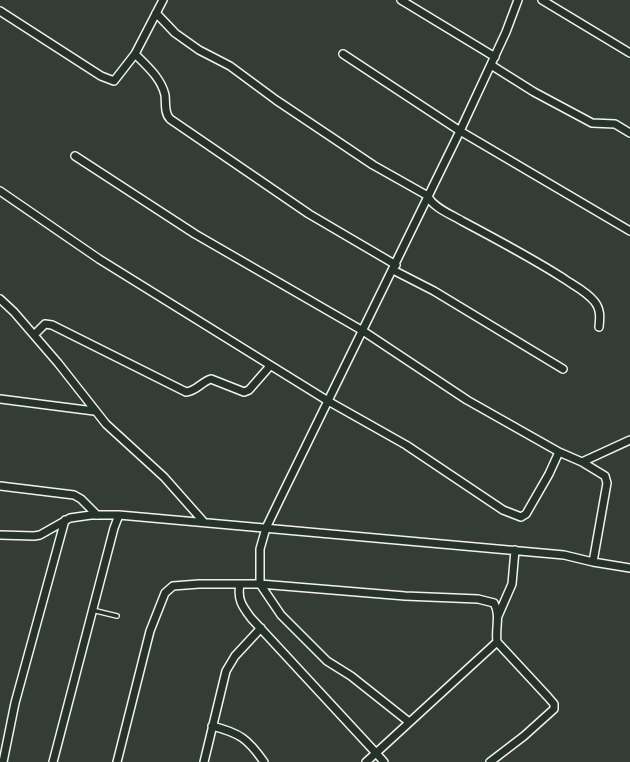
<!DOCTYPE html>
<style>
body{margin:0}
canvas{display:block;background:#343c38}
</style>
<canvas width="630" height="762"></canvas>
<script>
const ctx = document.querySelector('canvas').getContext('2d');
ctx.lineJoin = 'round';
function stroke(path, color, width, dash) { ctx.strokeStyle = color; ctx.lineWidth = width; ctx.lineCap = dash ? 'butt' : 'round'; ctx.setLineDash(dash || []); ctx.stroke(path); }
const service = new Path2D(`
 M 92,610 L 117,616`);
const minor = new Path2D(`
 M 401,0 L 495,57
 M 542,0 L 630,53
 M 0,11 L 101,76 L 114,81 L 135,54 L 163,0
 M 156,13 L 175,33 L 199,50 L 230,66 L 276,100 L 373,165 L 428,196 C 432,207 452,215 462,221 C 496,239 530,257 563,278 C 573,285 586,291 594,301 C 601,309 600,318 599,327
 M 135,54 C 147,66 161,78 165,95 C 166,103 164,113 170,119 L 309,214 L 396,265
 M 343,54 L 460,131 L 630,231
 M 491,65 L 534,92 L 592,123 L 615,124 L 630,133
 M 75,156 L 195,234 L 363,331 L 467,400 L 559,452
 M 0,191 L 99,259 L 328,401 L 406,445 L 503,510 L 521,517 L 526,514 L 549,474 L 559,452 L 582,462 L 630,440
 M 393,270 L 434,291 L 563,369
 M 0,299 L 14,312 L 58,363 L 106,424 L 164,477 L 203,521
 M 34,335 L 45,324 L 52,325 L 186,392 C 197,391 201,382 211,379 L 244,392 L 249,390 L 270,366
 M 0,399 L 94,411
 M 582,462 L 605,476 L 607,483 L 593,562
 M 0,486 L 74,495 L 81,499 L 97,515
 M 0,535 L 34,536 L 40,535 L 70,518 L 91,515 L 119,515 L 564,555 L 593,562 L 630,568
 M 240,584 C 237,599 242,606 251,618 L 376,753 L 366,762
 M 498,616 L 512,584 L 515,550
 M 409,722 L 351,676 L 327,661 L 281,615 L 260,584 L 260,549 L 266,528 L 280,499 L 460,131 L 506,32 L 518,0
 M 212,726 C 240,733 248,739 264,762
 M 3,762 L 15,703 L 65,520
 M 53,762 L 114,528 L 119,515
 M 117,762 L 150,631 L 165,593 L 173,586 L 199,584 L 260,584 L 405,596 L 478,599 L 494,603 C 501,615 495,628 497,642 L 376,753 L 384,762
 M 204,762 L 226,671 L 235,656 L 261,628
 M 490,762 L 524,736 L 554,709 L 554,704 L 548,697 L 497,642`);
stroke(service, '#f4f1e8', 6);
stroke(minor, '#f4f1e8', 10);
stroke(service, '#26332d', 3.5);
stroke(minor, '#26332d', 7);
</script>
